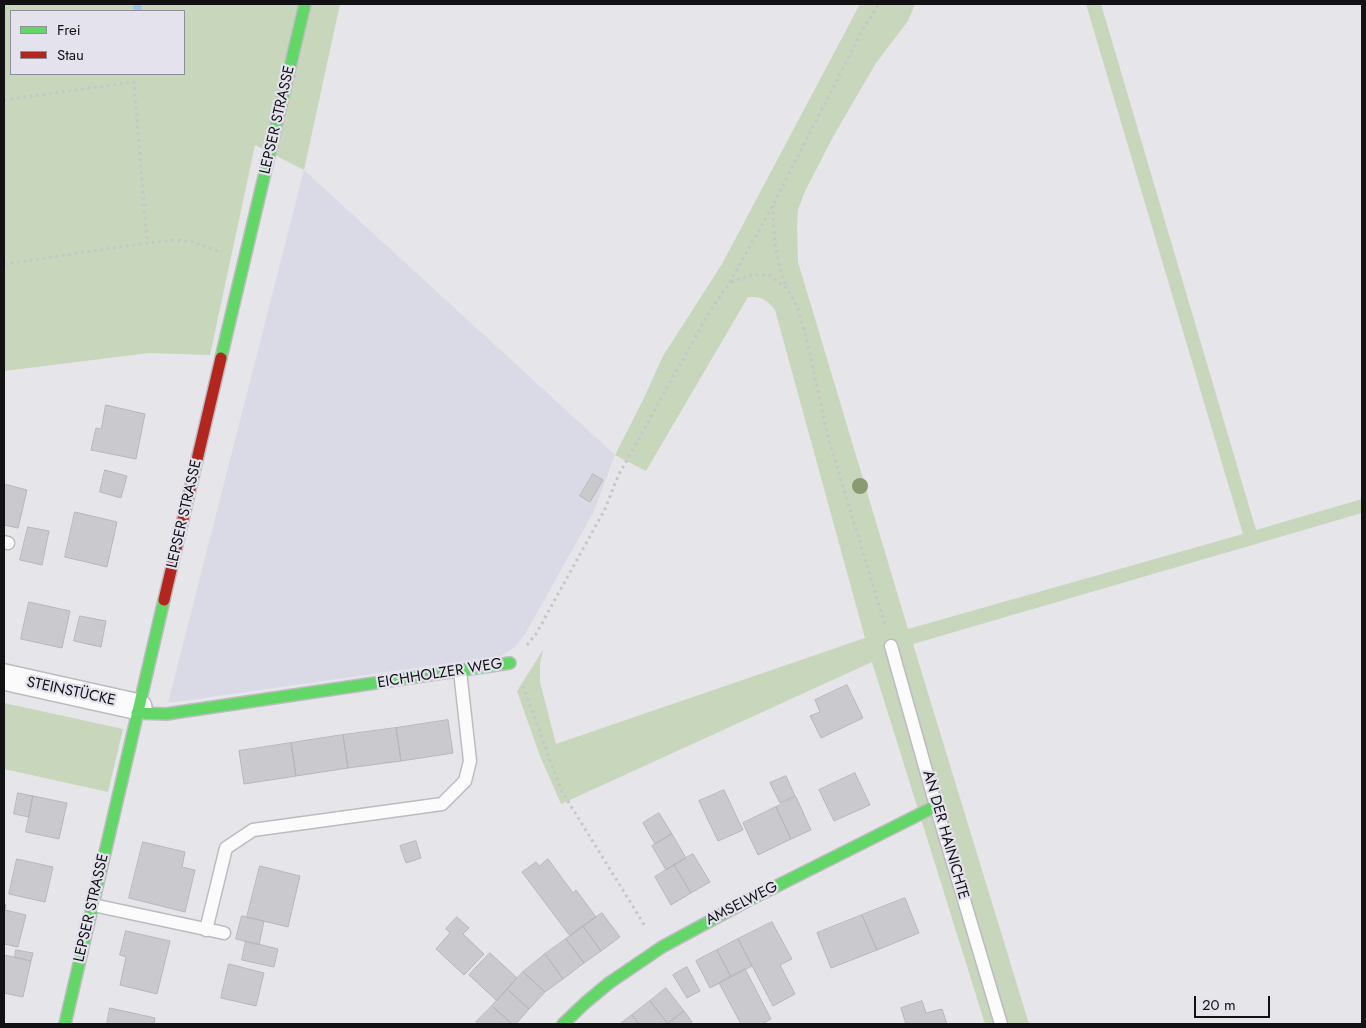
<!DOCTYPE html>
<meta charset="utf-8">
<style>
body{margin:0}
#map{position:relative;width:1366px;height:1028px;overflow:hidden;background:#e5e5ea;font-family:Jost,sans-serif}
canvas{display:block}
.frame{position:absolute;inset:0;border:5px solid #121215;pointer-events:none}
.legend{position:absolute;left:10px;top:10px;width:175px;height:65px;box-sizing:border-box;background:#e3e2ed;border:1px solid #8f8f97;margin:0;padding:6px 9px;list-style:none;font-size:15px;color:#121215}
.legend li{display:flex;align-items:center;gap:10px;height:25px}
.legend b{width:25px;border:1px solid #8f8f97}
.scale{position:absolute;left:1194px;top:996px;width:76px;height:22px;box-sizing:border-box;border:2px solid #121215;border-top:0;padding-left:6px;font-size:15px;line-height:18px;white-space:nowrap;color:#121215;-webkit-text-stroke:4px #e3e2ed;paint-order:stroke}
</style>
<div id="map">
<canvas width="1366" height="1028"></canvas>
<div class="frame"></div>
<ul class="legend">
<li><b style="height:6px;background:#63d668"></b>Frei</li>
<li><b style="height:6px;background:#b3261e"></b>Stau</li>
</ul>
<div class="scale">20 m</div>
</div>
<script>
const ctx = document.querySelector('canvas').getContext('2d');
ctx.lineJoin = 'round';
function fillPath(path, color) { ctx.fillStyle = color; ctx.fill(path, 'evenodd'); }
function stroke(path, color, width, dash) { ctx.strokeStyle = color; ctx.lineWidth = width; ctx.lineCap = dash ? 'butt' : 'round'; ctx.setLineDash(dash || []); ctx.stroke(path); }
function write(font, color, halo, rows, align = 'center') {
  ctx.font = font + ' Jost,sans-serif'; ctx.lineWidth = 4.5; ctx.setLineDash([]); ctx.textBaseline = 'middle'; ctx.strokeStyle = halo; ctx.fillStyle = color; for (const [text, x, y, turn = 0] of rows) {
    ctx.save(); ctx.translate(x, y); ctx.rotate((+turn || 0) * Math.PI / 180); ctx.textAlign = isNaN(turn) ? turn : align; if (halo) ctx.strokeText(text, 0, 0); ctx.fillText(text, 0, 0); ctx.restore();
  }
}
const built = new Path2D(`
 M 304,170 L 615,455 L 593,513 L 525,634 L 514,648 L 500,656 L 168,703 Z`);
const green = new Path2D(`
 M 11,4 L 340,4 L 304,170 L 255,145 L 210,355 L 149,353 L 4,371 L 4,5 ZM 11,11 L 184,11 L 184,74 L 11,74 Z
 M 860,4 L 915,4 L 908,21 L 876,63 L 834,135 L 805,191 L 798,210 L 797,226 L 798,262 L 908,629 L 1243,534 L 1086,4 L 1101,4 L 1256,530 L 1362,499 L 1362,513 L 913,644 L 1029,1024 L 985,1024 L 872,662 L 561,804 L 540,756 L 517,691 L 543,650 L 540,664 L 540,682 L 556,744 L 865,638 L 775,310 C 766,299 763,297 748,297 L 646,471 L 615,455 L 643,400 L 663,356 L 722,264 Z
 M 4,703 L 123,729 L 108,792 L 4,769 Z`);
const stream = new Path2D(`
 M 137,4 L 138,11`);
const building = new Path2D(`
 M 106,405 L 145,414 L 136,459 L 91,450 L 96,428 L 101,429 Z
 M 105,470 L 127,476 L 121,498 L 100,492 Z
 M 593,474 L 603,480 L 590,502 L 580,496 Z
 M 4,484 L 27,490 L 18,528 L 4,525 Z
 M 75,512 L 117,522 L 107,567 L 65,557 Z
 M 28,527 L 49,531 L 42,565 L 20,560 Z
 M 29,602 L 70,611 L 62,648 L 21,639 Z
 M 80,616 L 106,621 L 101,647 L 74,641 Z
 M 847,685 L 863,718 L 821,738 L 810,716 L 820,712 L 815,700 Z
 M 448,720 L 453,753 L 401,761 L 396,728 Z
 M 396,728 L 401,761 L 348,768 L 343,735 Z
 M 343,735 L 348,768 L 296,776 L 291,743 Z
 M 291,743 L 296,776 L 244,784 L 239,751 Z
 M 855,773 L 870,805 L 834,821 L 819,790 Z
 M 786,776 L 795,796 L 780,803 L 770,783 Z
 M 724,790 L 743,830 L 718,841 L 699,801 Z
 M 18,793 L 33,796 L 29,817 L 14,814 Z
 M 33,796 L 67,803 L 59,839 L 26,832 Z
 M 796,797 L 811,830 L 791,839 L 776,807 Z
 M 776,807 L 791,839 L 758,855 L 743,823 Z
 M 659,813 L 672,834 L 655,844 L 643,823 Z
 M 672,834 L 686,858 L 666,870 L 652,846 Z
 M 416,841 L 421,858 L 406,863 L 400,846 Z
 M 143,842 L 185,852 L 182,867 L 195,870 L 185,912 L 129,898 Z
 M 693,854 L 710,882 L 691,893 L 674,865 Z
 M 17,859 L 53,867 L 45,902 L 9,894 Z
 M 548,859 L 573,893 L 576,890 L 596,917 L 570,936 L 522,872 L 536,862 L 539,866 Z
 M 674,865 L 691,893 L 671,905 L 655,877 Z
 M 260,866 L 300,876 L 288,927 L 247,917 Z
 M 905,898 L 919,933 L 877,950 L 862,915 Z
 M 4,904 L 6,905 L 5,910 L 26,915 L 18,947 L 4,944 Z
 M 602,913 L 620,937 L 601,951 L 583,926 Z
 M 862,915 L 877,950 L 831,968 L 817,933 Z
 M 242,916 L 264,921 L 259,945 L 236,939 Z
 M 457,917 L 469,928 L 463,934 L 484,954 L 464,975 L 436,949 L 450,933 L 446,929 Z
 M 772,922 L 792,959 L 780,965 L 795,994 L 773,1006 L 738,939 Z
 M 583,926 L 601,951 L 584,963 L 566,939 Z
 M 126,931 L 170,941 L 157,994 L 120,985 L 126,957 L 120,955 Z
 M 566,939 L 584,963 L 563,979 L 545,954 Z
 M 738,939 L 752,966 L 731,977 L 717,950 Z
 M 246,941 L 278,949 L 274,967 L 242,960 Z
 M 16,950 L 33,953 L 31,961 L 15,957 Z
 M 717,950 L 731,977 L 710,988 L 696,961 Z
 M 490,953 L 517,978 L 497,1001 L 469,975 Z
 M 545,954 L 563,979 L 545,992 L 523,972 Z
 M 4,955 L 31,961 L 23,997 L 4,993 Z
 M 229,964 L 264,973 L 256,1006 L 221,998 Z
 M 687,967 L 700,991 L 687,998 L 673,975 Z
 M 745,969 L 771,1019 L 762,1024 L 741,1024 L 719,983 Z
 M 523,972 L 545,992 L 529,1009 L 507,989 Z
 M 666,988 L 684,1011 L 668,1024 L 650,1001 Z
 M 507,989 L 529,1009 L 516,1024 L 512,1024 L 492,1006 Z
 M 650,1001 L 668,1024 L 639,1024 L 632,1015 Z
 M 922,1001 L 926,1013 L 942,1009 L 947,1024 L 906,1024 L 901,1008 Z
 M 492,1006 L 512,1024 L 479,1024 L 476,1022 Z
 M 110,1008 L 155,1018 L 154,1024 L 107,1024 Z
 M 684,1011 L 692,1022 L 689,1024 L 667,1024 Z
 M 632,1015 L 639,1024 L 620,1024 Z`);
const path = new Path2D(`
 M 4,100 L 134,82 L 147,243
 M 773,205 C 773,235 776,259 786,287
 M 4,264 L 147,243 L 177,240 L 193,242 L 220,252
 M 731,282 L 751,275 L 769,275 L 787,288 L 797,306 L 806,336 L 828,437 L 886,628
 M 527,645 L 536,634 L 605,509 L 618,476 L 707,316 L 730,282 L 773,205 L 863,29 L 879,4
 M 523,686 L 561,790 L 645,926`);
const lane = new Path2D(`
 M 4,542 L 8,543
 M 891,646 L 936,806 L 1001,1024
 M 93,905 L 224,933
 M 206,930 L 226,848 L 253,830 L 442,804 L 465,781 L 470,761 L 460,671`);
const street = new Path2D(`
 M 4,677 L 139,707`);
const fast = new Path2D(`
 M 221,358 L 305,4
 M 137,713 L 166,714 L 510,663
 M 65,1024 L 164,600
 M 563,1024 L 585,1003 L 609,983 L 662,947 L 745,902 L 936,806`);
const jam = new Path2D(`
 M 164,600 L 221,358`);
const trees = [
 [860,486]
];
const streetNames = [
 ["LEPSER STRASSE",278,120,-77],
 ["LEPSER STRASSE",185,514,-77],
 ["EICHHOLZER WEG",440,674,-9],
 ["STEINSTÜCKE",71,692,12],
 ["AN DER HAINICHTE",945,835,74],
 ["AMSELWEG",742,904,-27],
 ["LEPSER STRASSE",92,908,-77]
];
fillPath(built, '#dad9e6');
fillPath(green, '#c8d6bc');
stroke(stream, '#a0c3f2', 8);
fillPath(building, '#cacace');
stroke(building, '#b7b7bb', 1);
stroke(lane, '#bcbcc0', 15);
stroke(street, '#bcbcc0', 28);
stroke(fast, '#bcbcc0', 14);
stroke(jam, '#bcbcc0', 14);
stroke(path, '#c6c6c9', 3, [2.5, 4]);
stroke(lane, '#fbfbfc', 12);
stroke(street, '#fbfbfc', 25);
stroke(fast, '#63d668', 11);
stroke(jam, '#b3261e', 11);
ctx.fillStyle = '#8a9b73';
for (const [x, y] of trees) { ctx.beginPath(); ctx.arc(x, y, 8, 0, 2 * Math.PI); ctx.fill(); }
write('15px', '#121215', '#e3e2ed', streetNames);
</script>
